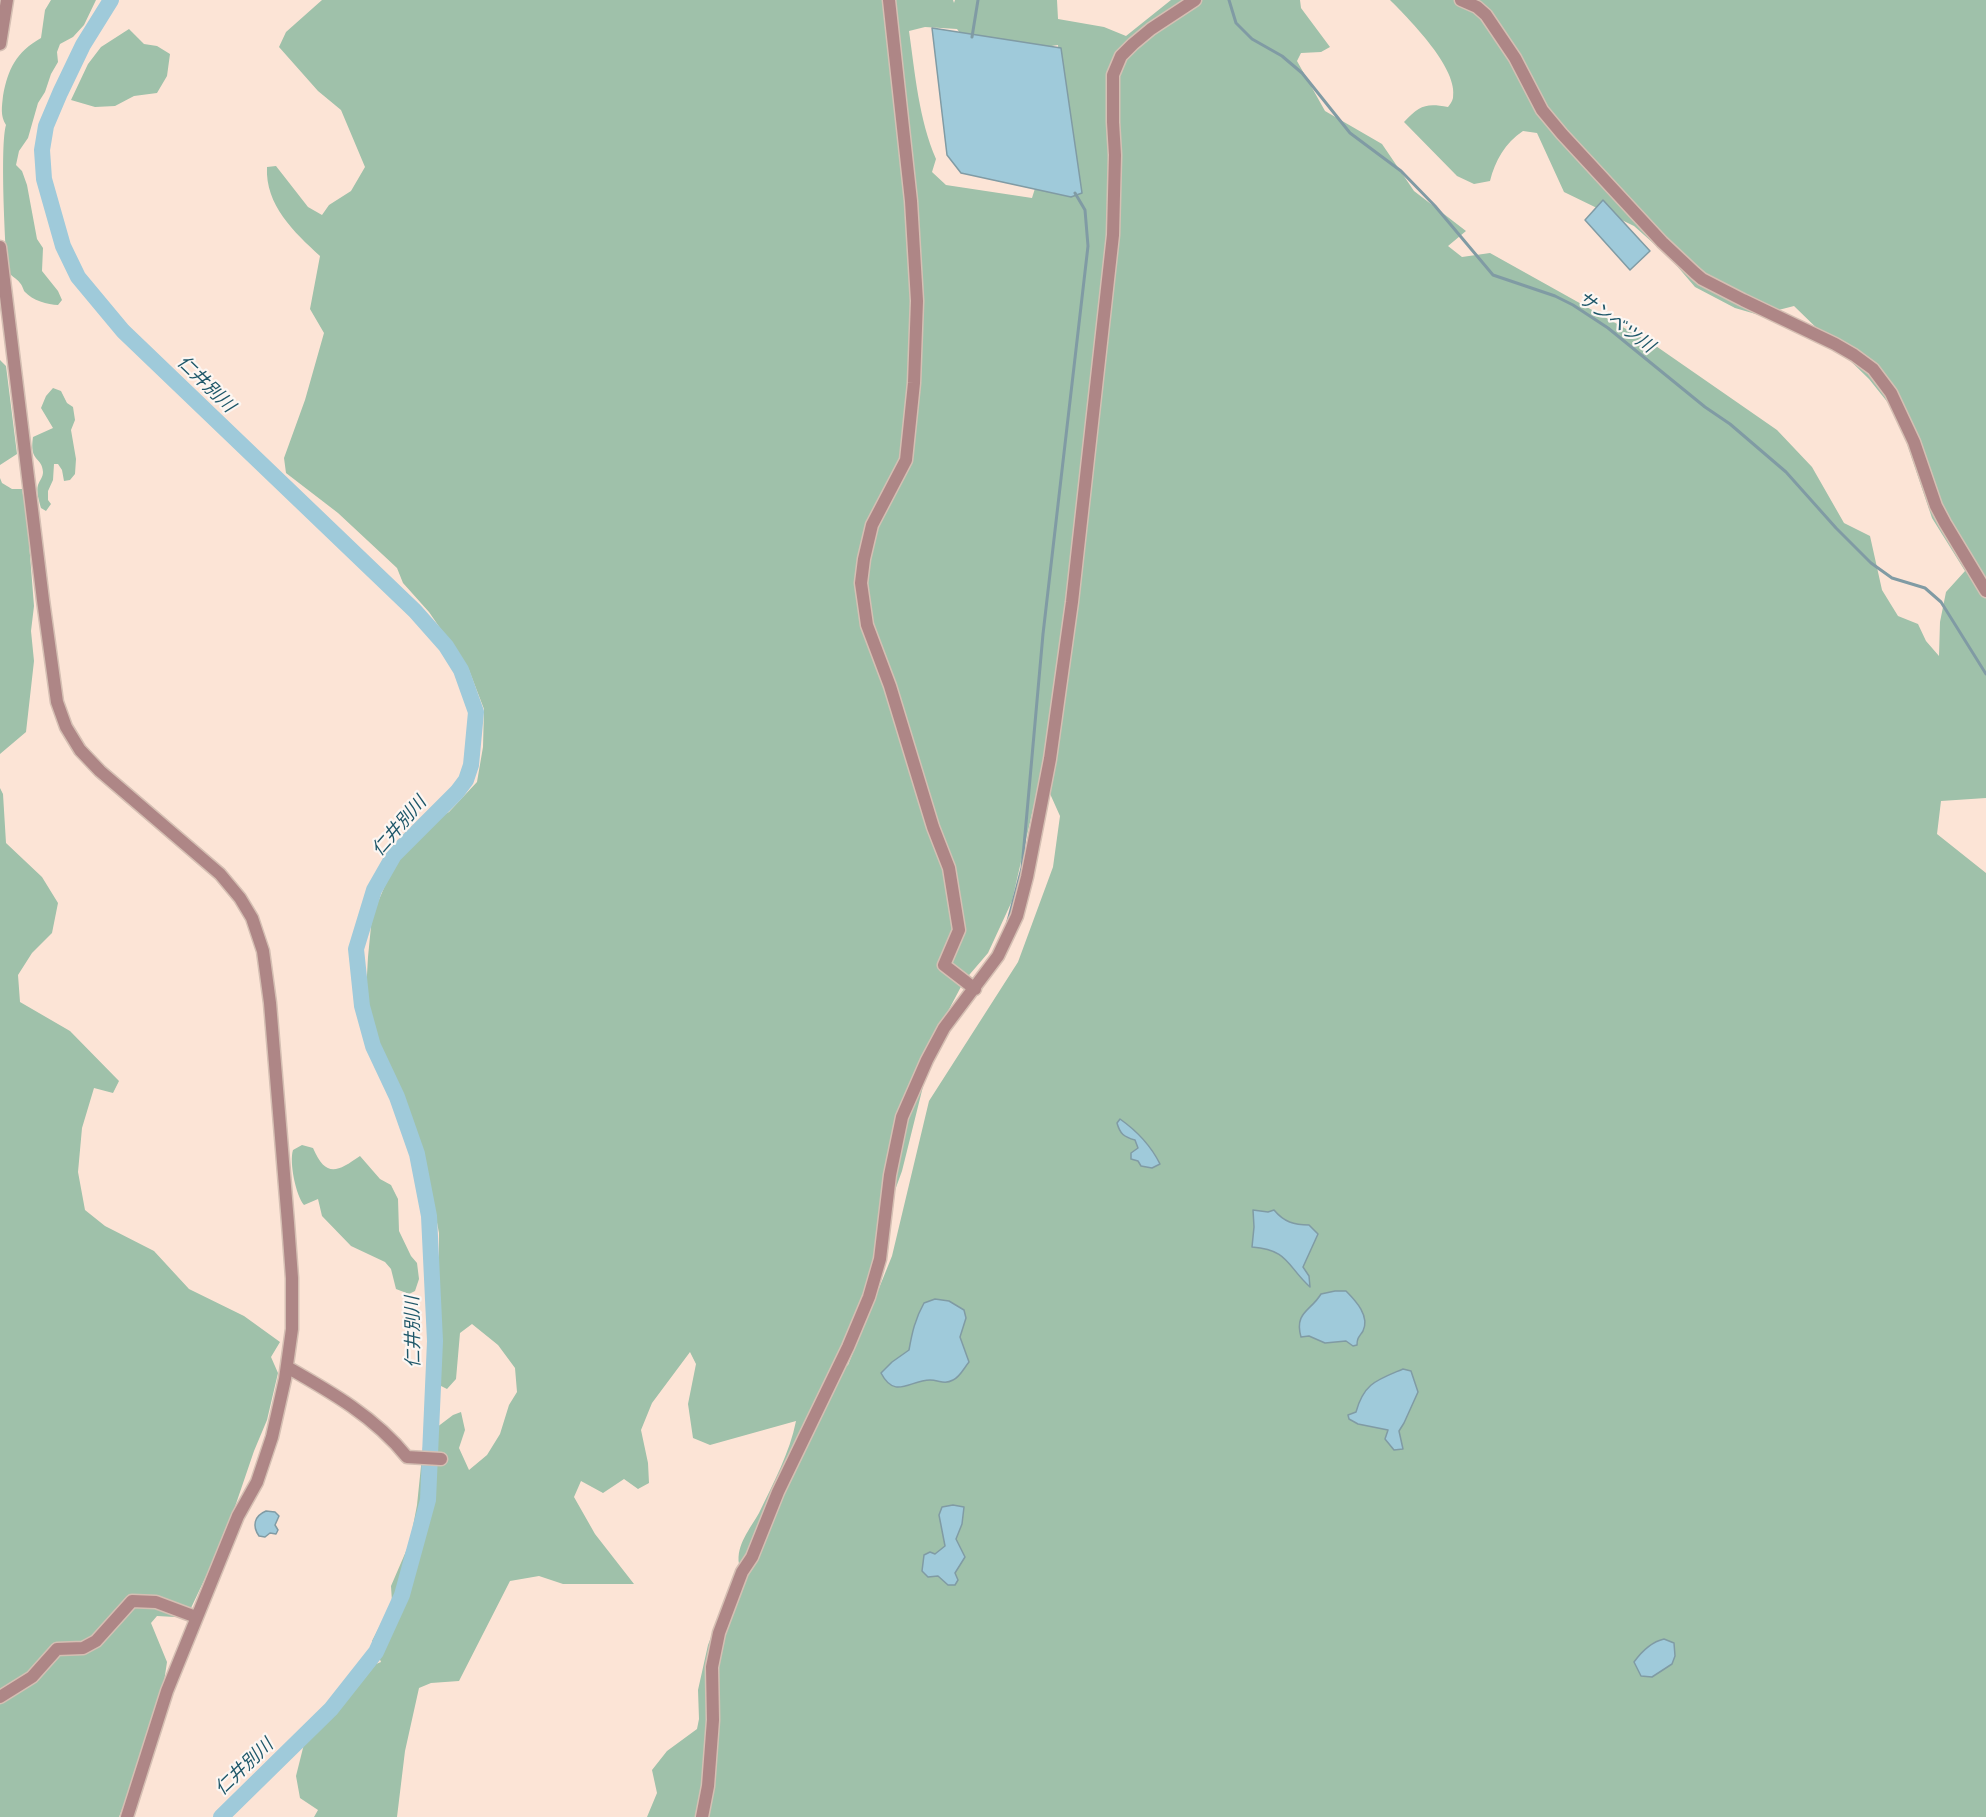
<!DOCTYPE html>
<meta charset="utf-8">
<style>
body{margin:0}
canvas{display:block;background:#fce4d6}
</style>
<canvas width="1986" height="1817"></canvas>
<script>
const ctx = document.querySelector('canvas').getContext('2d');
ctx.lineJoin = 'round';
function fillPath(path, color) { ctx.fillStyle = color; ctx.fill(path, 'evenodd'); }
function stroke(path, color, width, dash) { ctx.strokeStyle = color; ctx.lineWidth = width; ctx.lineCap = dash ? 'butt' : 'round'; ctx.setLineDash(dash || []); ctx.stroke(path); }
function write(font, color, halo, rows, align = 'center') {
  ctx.font = font + ' "Asap Condensed","Noto Sans JP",sans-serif'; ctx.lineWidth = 4.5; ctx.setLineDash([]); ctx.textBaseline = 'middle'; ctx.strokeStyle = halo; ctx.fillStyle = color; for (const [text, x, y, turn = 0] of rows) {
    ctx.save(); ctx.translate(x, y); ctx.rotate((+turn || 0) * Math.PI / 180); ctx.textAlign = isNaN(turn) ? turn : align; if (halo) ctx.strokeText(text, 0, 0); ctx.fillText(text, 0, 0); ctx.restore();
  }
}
const green = new Path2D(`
 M 51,0 L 96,0 L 84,25 L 73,37 L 60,44 L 57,52 L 58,62 L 51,74 L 45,92 L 38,103 L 28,138 L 19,151 L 16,165 L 22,171 L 27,185 L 37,239 L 43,248 L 42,271 L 58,291 L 62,300 L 58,305 C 48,305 32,300 25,292 C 23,290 23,286 20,283 C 16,277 10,277 7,269 C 5,241 0,145 6,125 C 0,116 2,106 3,96 C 8,69 16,52 41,38 L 45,10 Z
 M 322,0 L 953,0 L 954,3 L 955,0 L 1057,0 L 1058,19 L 1104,27 L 1126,36 L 1171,0 L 1300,0 L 1301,8 L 1330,47 L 1321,52 L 1301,53 L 1297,61 L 1325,111 L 1382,144 L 1414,191 L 1466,231 L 1448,246 L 1462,257 L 1490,253 L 1653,344 L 1777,430 L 1812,467 L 1844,523 L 1870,536 L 1882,590 L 1898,616 L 1918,624 L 1926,641 L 1939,656 L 1940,622 L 1946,592 L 1965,571 L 1932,518 L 1897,414 L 1869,379 L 1794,306 L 1759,315 L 1735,308 L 1695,287 L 1671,259 L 1634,226 L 1564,192 L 1537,133 L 1523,131 C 1505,143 1495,161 1490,181 L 1474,184 L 1457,176 L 1404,122 C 1420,105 1426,103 1448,107 C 1450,104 1452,102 1453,98 C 1459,69 1410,20 1390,0 L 1986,0 L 1986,798 L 1941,801 L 1937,834 L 1986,873 L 1986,1817 L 647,1817 L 657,1793 L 652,1770 L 667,1751 L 697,1729 L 699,1719 L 698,1690 L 708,1645 L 739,1564 C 736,1545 750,1529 759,1513 C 773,1484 790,1452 796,1421 L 710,1445 L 693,1438 L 688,1404 L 696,1364 L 690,1352 L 652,1403 L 641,1430 L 648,1463 L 649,1483 L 638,1489 L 624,1479 L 603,1493 L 581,1481 L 574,1497 L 595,1534 L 634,1584 L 563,1584 L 539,1576 L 510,1581 L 459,1681 L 431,1683 L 419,1688 L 405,1751 L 397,1817 L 314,1817 L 318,1810 L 300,1798 L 296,1776 L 304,1744 L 350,1696 L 376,1664 L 381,1662 L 372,1641 L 392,1602 L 391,1586 L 410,1542 L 417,1505 L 424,1437 L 453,1415 L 461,1412 L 465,1430 L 459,1448 L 469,1470 L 487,1455 L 500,1434 L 509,1405 L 517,1392 L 515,1368 L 498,1345 L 472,1324 L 460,1333 L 456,1379 L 447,1389 L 439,1385 L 439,1233 L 428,1175 L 413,1128 L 392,1097 L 372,1034 L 366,993 L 368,957 L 372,916 L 401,848 L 431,822 L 449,812 L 477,782 L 483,747 L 484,709 L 469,670 L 429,612 L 403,583 L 397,568 L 338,513 L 286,473 L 284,458 L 305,400 L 324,333 L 310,309 L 320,256 C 294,232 265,205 267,167 L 276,166 L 308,207 L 322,215 L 329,205 L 351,191 L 365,167 L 341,110 L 318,91 L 279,47 L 286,32 ZM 925,27 L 957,29 L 966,41 L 1019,51 L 1058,45 L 1059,60 L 1037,182 L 1032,198 L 946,185 L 932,172 L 936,159 C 919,120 915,73 909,31 ZM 1039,783 L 1047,787 L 1060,816 L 1053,867 L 1018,962 L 929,1101 L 892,1256 L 848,1365 L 841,1369 L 869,1288 L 878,1237 L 902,1171 L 936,1034 L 964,981 L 988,953 L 1012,901 Z
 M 129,29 L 144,44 L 157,46 L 170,54 L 167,76 L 157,93 L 134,96 L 115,106 L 95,107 L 71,100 L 88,64 L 101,47 Z
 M 0,360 L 6,366 L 17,454 L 0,465 Z
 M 53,388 L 61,391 L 67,403 L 73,407 L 75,420 L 71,430 L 76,459 L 75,474 L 70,480 L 64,481 L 62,470 L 58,464 L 54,464 L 53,480 L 48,491 L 48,500 L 51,504 L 46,511 L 41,508 C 39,501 36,491 38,485 C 40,480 43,477 43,472 C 42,456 29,463 33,437 L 53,428 L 41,408 L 46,396 Z
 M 0,478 L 2,483 L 12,489 L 22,489 L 27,517 L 34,606 L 31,631 L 34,661 L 26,732 L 0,754 Z
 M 0,788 L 3,794 L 6,843 L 42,877 L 58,903 L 52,933 L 32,953 L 18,975 L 20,1002 L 70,1031 L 119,1081 L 113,1093 L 94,1088 L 82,1128 L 78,1172 L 85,1210 L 105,1226 L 154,1251 L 189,1289 L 244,1316 L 280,1342 L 271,1357 L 278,1373 L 267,1420 L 254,1451 L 225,1536 L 191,1608 L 175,1617 L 157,1616 L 151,1623 L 167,1662 L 164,1682 L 138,1769 L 119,1817 L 0,1817 Z
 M 302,1145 L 313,1148 C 326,1178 337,1172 360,1156 L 380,1179 L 391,1185 L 398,1199 L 399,1231 L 411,1256 L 417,1263 L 419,1279 L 415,1291 L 409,1294 L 396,1289 L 391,1269 L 385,1262 L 351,1246 L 322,1216 L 318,1199 L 304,1205 C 296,1196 289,1162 293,1150 Z`);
const water = new Path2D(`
 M 932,28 L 1061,48 L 1082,193 L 1071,197 L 961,173 L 947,155 Z
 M 1603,200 L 1650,251 L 1630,270 L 1585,220 Z
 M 1120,1119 C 1137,1131 1151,1146 1160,1164 L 1152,1168 L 1141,1166 L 1138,1161 L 1131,1159 L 1131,1153 L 1138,1148 L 1135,1140 C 1124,1137 1120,1134 1117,1123 Z
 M 1253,1210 L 1268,1212 L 1274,1210 C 1284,1222 1294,1225 1309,1225 L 1318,1234 L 1303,1267 L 1309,1276 L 1310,1287 C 1286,1265 1289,1250 1252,1247 L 1254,1227 Z
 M 1335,1291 L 1346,1291 C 1356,1301 1370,1316 1363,1331 C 1359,1337 1357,1338 1357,1345 L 1353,1346 L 1346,1341 L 1325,1343 L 1309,1336 L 1301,1337 C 1294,1312 1311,1311 1321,1294 Z
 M 935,1299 L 949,1301 L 964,1310 L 966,1318 L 960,1337 L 969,1362 C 964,1368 960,1377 953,1380 C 944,1385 939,1380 930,1380 C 910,1380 895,1400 881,1373 L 892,1362 L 909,1350 C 912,1333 915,1319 924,1303 Z
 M 1403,1369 L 1411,1371 L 1418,1392 L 1404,1423 L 1399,1431 L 1403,1449 L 1394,1450 L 1385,1439 L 1388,1430 L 1358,1424 L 1349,1419 L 1348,1415 L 1356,1412 C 1364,1383 1377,1380 1403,1369 Z
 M 953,1505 L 964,1507 L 962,1524 L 956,1539 L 965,1557 L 955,1573 L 958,1580 L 955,1585 L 948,1585 L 938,1576 L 928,1577 L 922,1571 L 924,1555 L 930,1552 L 935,1554 L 945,1546 L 939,1515 L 942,1507 Z
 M 266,1511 L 275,1512 L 279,1516 L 275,1525 L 278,1530 L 276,1534 L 270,1533 L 265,1537 L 259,1536 C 252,1526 254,1516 266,1511 Z
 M 1664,1639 L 1674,1643 L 1675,1656 L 1672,1664 L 1652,1677 L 1641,1676 L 1634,1662 C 1642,1651 1651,1642 1664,1639 Z`);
const stream = new Path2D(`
 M 1229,0 L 1236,23 L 1252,39 L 1282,56 L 1302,73 L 1350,133 L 1401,171 L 1435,206 L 1493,275 L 1555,296 L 1573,305 L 1608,328 L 1705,407 L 1730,424 L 1786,472 L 1836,528 L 1871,563 L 1892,578 L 1925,588 L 1941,602 L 1986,674
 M 972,37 L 978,0
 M 1007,925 L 1022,868 L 1043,634 L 1088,246 L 1085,210 L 1075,193`);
const river = new Path2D(`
 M 111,0 L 83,45 L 60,93 L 46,126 L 42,150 L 44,179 L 63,246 L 78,277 L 123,331 L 415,611 L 446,646 L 461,670 L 476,712 L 471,765 L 466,780 L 457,792 L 394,855 L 374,890 L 356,949 L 362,1006 L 373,1046 L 397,1097 L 417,1154 L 429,1216 L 435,1341 L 428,1500 L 402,1595 L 376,1652 L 331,1709 L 221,1817`);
const minor = new Path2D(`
 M 889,0 L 911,201 L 917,301 L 914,383 L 906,460 L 872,525 L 864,559 L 861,583 L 867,625 L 890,686 L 933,827 L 949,868 L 959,930 L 944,965 L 975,989
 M 1461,0 L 1477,7 L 1486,15 L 1515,58 L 1542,110 L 1562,134 L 1662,242 L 1695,273 L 1702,279 L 1743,300 L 1835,344 L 1854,355 L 1873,369 L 1891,393 L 1914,442 L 1936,506 L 1945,523 L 1986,591
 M 0,44 L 7,0
 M 0,247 L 43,600 L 57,702 L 66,727 L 80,750 L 100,771 L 220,874 L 240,898 L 252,918 L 263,951 L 270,1003 L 288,1223 L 292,1278 L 292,1329 L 285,1379 L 272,1437 L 257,1482 L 238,1516 L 167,1691 L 127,1817
 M 287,1367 C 331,1392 375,1417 407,1457 L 441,1459
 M 0,1697 L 32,1677 L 57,1649 L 83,1648 L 96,1641 L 132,1601 L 156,1602 L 196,1617
 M 702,1817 L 708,1786 L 713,1720 L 712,1667 L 719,1633 L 742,1572 L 752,1557 L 778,1492 L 848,1347 L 869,1297 L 880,1259 L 890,1175 L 902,1117 L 927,1060 L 944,1028 L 998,956 L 1017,916 L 1027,877 L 1050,759 L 1072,602 L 1113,235 L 1115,155 L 1113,122 L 1113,75 L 1121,56 L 1133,44 L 1151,29 L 1195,0`);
const waterNames = [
 ["サンベツ川",1616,322,36],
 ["仁井別川",206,384,44],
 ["仁井別川",399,826,-49],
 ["仁井別川",413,1332,-91],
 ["仁井別川",244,1767,-44]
];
fillPath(green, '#9fc1aa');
fillPath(water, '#9fcada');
stroke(water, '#809ba4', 1.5);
stroke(stream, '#809ba4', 3);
stroke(river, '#9fcada', 16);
stroke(minor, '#d5bfb3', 15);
stroke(minor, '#ae8686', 12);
write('italic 18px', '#1e5769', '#fcf6f2', waterNames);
</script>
